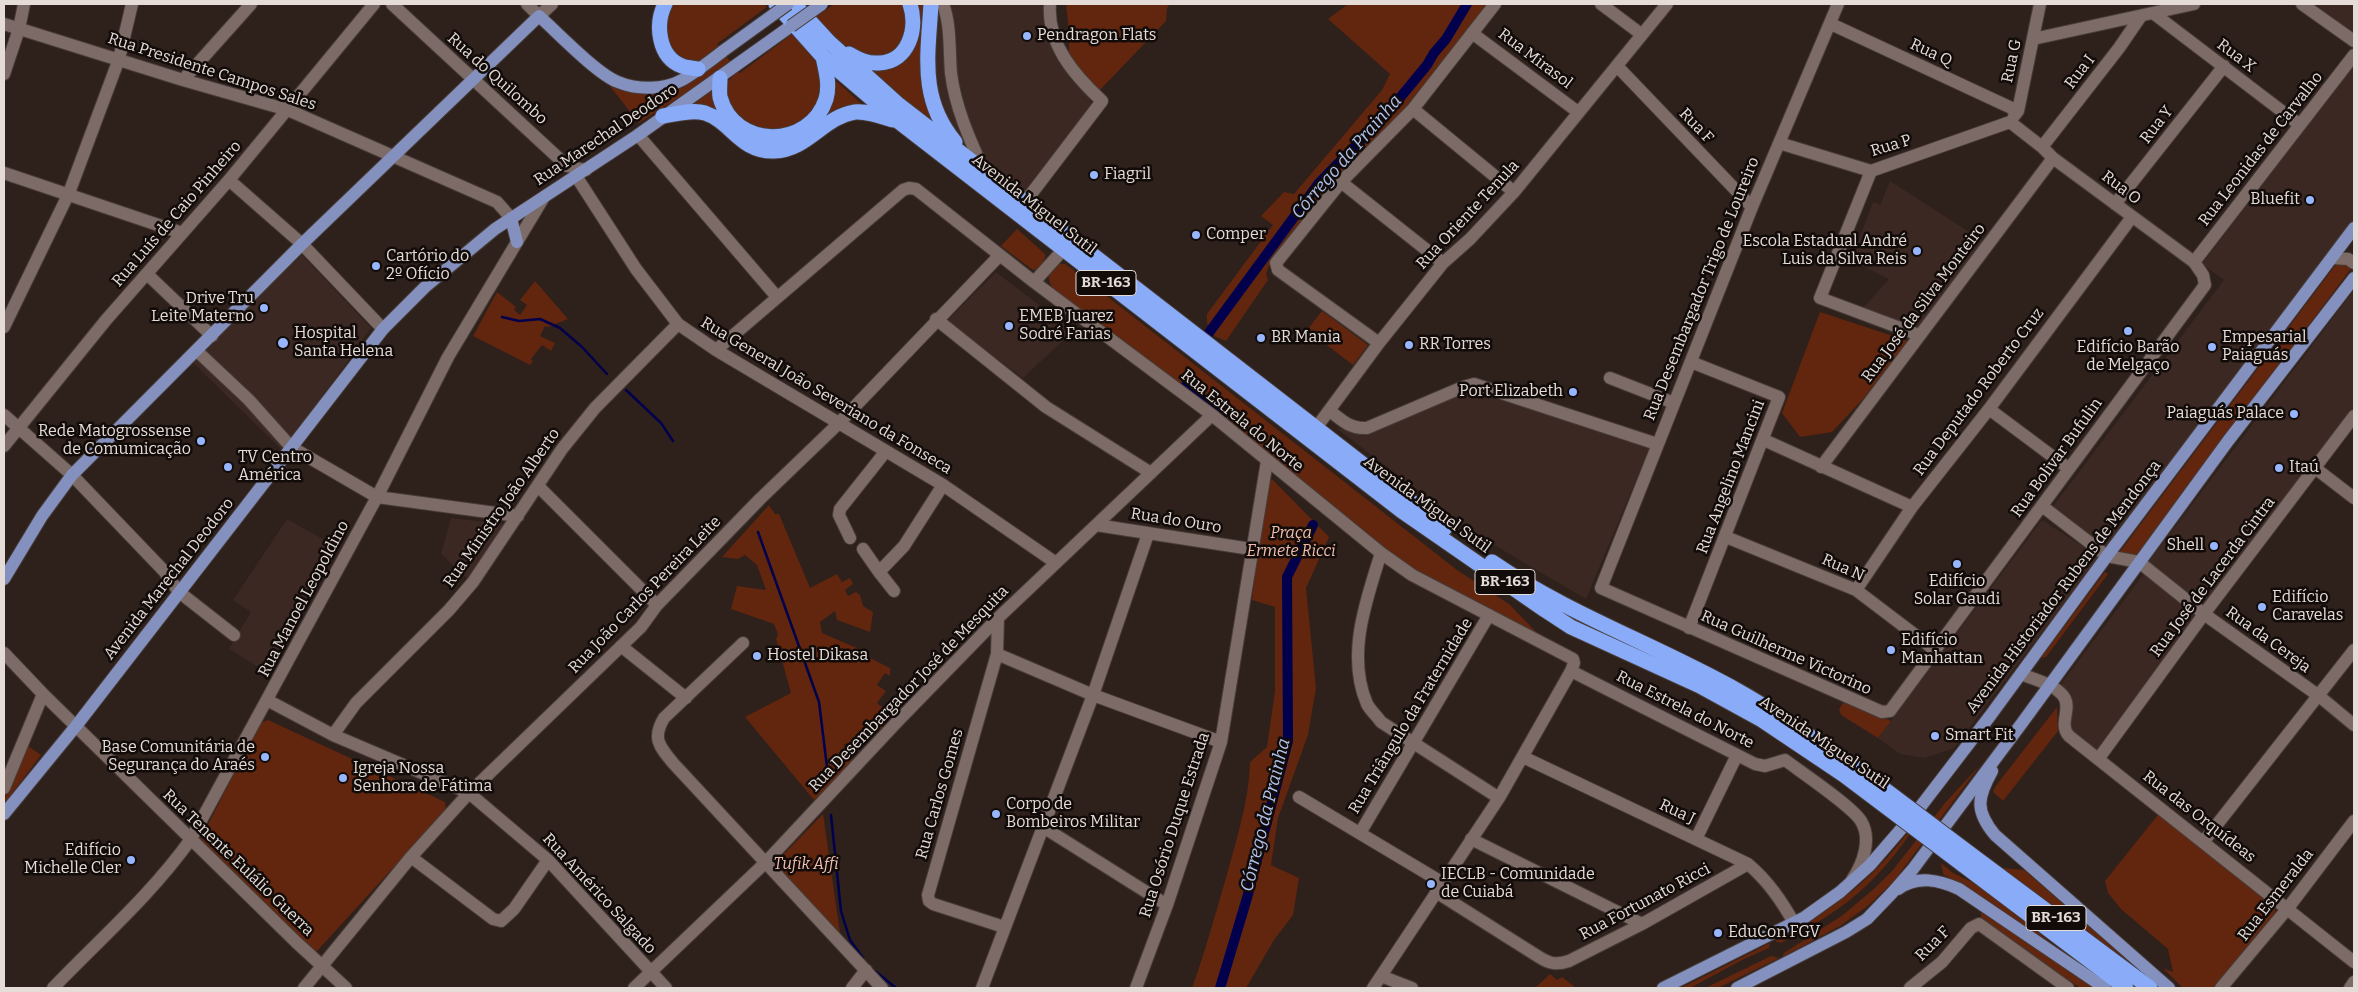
<!DOCTYPE html>
<meta charset="utf-8">
<style>
body{margin:0}
#map{position:relative;width:2358px;height:992px;overflow:hidden;background:#2e201b;font-family:Bitter,serif}
canvas{display:block}
.frame{position:absolute;inset:0;border:5px solid #e5dcd8;pointer-events:none}
</style>
<div id="map">
<canvas width="2358" height="992"></canvas>
<div class="frame"></div>
</div>
<script>
const ctx = document.querySelector('canvas').getContext('2d');
ctx.lineJoin = 'round';
function fillPath(path, color) { ctx.fillStyle = color; ctx.fill(path, 'evenodd'); }
function stroke(path, color, width, dash) { ctx.strokeStyle = color; ctx.lineWidth = width; ctx.lineCap = dash ? 'butt' : 'round'; ctx.setLineDash(dash || []); ctx.stroke(path); }
function write(font, color, halo, rows, align = 'center') {
  ctx.font = font + ' Bitter,serif'; ctx.lineWidth = 5; ctx.setLineDash([]); ctx.textBaseline = 'middle'; ctx.strokeStyle = halo; ctx.fillStyle = color; for (const [text, x, y, turn = 0] of rows) {
    ctx.save(); ctx.translate(x, y); ctx.rotate((+turn || 0) * Math.PI / 180); ctx.textAlign = isNaN(turn) ? turn : align; if (halo) ctx.strokeText(text, 0, 0); ctx.fillText(text, 0, 0); ctx.restore();
  }
}
const built = new Path2D(`
 M 937,4 L 1048,4 L 1048,33 L 1055,55 L 1072,80 L 1088,96 L 1091,101 L 1090,112 L 1023,194 L 952,136 L 932,73 Z
 M 2315,4 L 2354,4 L 2354,34 Z
 M 2354,63 L 2354,223 L 2106,550 L 2051,509 L 2224,280 L 2202,264 Z
 M 1890,181 L 1985,242 L 1919,331 L 1862,309 L 1889,279 L 1851,260 L 1873,202 L 1880,205 Z
 M 302,255 L 371,328 L 284,452 L 189,359 Z
 M 996,272 L 1073,331 L 1023,378 L 947,321 Z
 M 2354,290 L 2354,412 L 2205,608 L 2147,564 Z
 M 1475,388 L 1650,447 L 1586,599 L 1477,535 L 1336,428 L 1364,433 Z
 M 451,518 L 510,525 L 471,582 L 441,554 Z
 M 287,519 L 335,546 L 268,673 L 229,649 L 251,612 L 233,600 Z
 M 2042,520 L 2099,557 L 1954,748 L 1925,758 L 1900,754 L 1878,738 Z
 M 2145,572 L 2200,615 L 2098,754 L 2068,730 L 2069,694 L 2061,684 Z`);
const green = new Path2D(`
 M 672,4 L 764,4 L 767,7 L 717,44 L 720,47 C 700,62 700,65 677,57 C 667,39 662,24 672,4 Z
 M 834,4 L 905,4 L 910,20 L 902,48 L 876,59 L 847,50 L 816,17 Z
 M 915,4 L 926,4 C 924,47 919,78 931,121 L 868,69 C 878,67 891,67 899,63 C 921,51 922,25 915,4 Z
 M 1066,4 L 1170,4 L 1167,8 L 1166,21 L 1099,91 L 1069,55 L 1069,33 Z
 M 1348,4 L 1489,4 L 1420,93 L 1272,258 L 1266,274 L 1268,280 L 1226,341 L 1214,336 L 1207,323 L 1207,314 L 1273,225 L 1261,216 L 1284,192 L 1294,194 L 1382,90 L 1390,74 L 1328,19 Z
 M 792,34 L 820,67 L 821,100 L 801,125 L 773,135 L 743,123 L 726,99 L 726,84 L 737,71 L 740,73 Z
 M 726,56 L 731,62 L 699,85 L 639,123 L 605,80 C 662,107 680,91 726,56 Z
 M 833,78 L 865,107 L 791,145 L 682,109 L 714,88 L 724,117 L 792,140 Z
 M 1017,229 L 1045,254 L 1045,258 L 1038,269 L 1033,270 L 1001,246 Z
 M 2337,263 L 2353,266 L 2138,553 L 2135,557 L 2119,553 Z
 M 1060,264 L 1065,264 L 1085,279 L 1457,570 L 1509,604 L 1542,638 L 1412,571 L 1053,289 C 1046,278 1048,270 1060,264 Z
 M 535,281 L 568,319 L 548,327 L 545,326 L 540,336 L 555,343 L 551,351 L 542,345 L 531,359 L 533,361 L 530,365 L 473,336 L 497,292 L 516,307 L 514,310 L 520,315 L 527,305 L 520,300 Z
 M 1322,311 L 1368,345 L 1353,365 L 1307,330 Z
 M 1820,312 L 1908,341 L 1863,399 L 1832,432 L 1800,437 L 1782,413 Z
 M 1272,479 L 1329,537 L 1306,588 L 1316,688 L 1308,735 L 1278,818 L 1271,865 L 1299,878 L 1293,915 L 1274,940 L 1246,988 L 1192,988 C 1205,952 1215,915 1226,878 C 1236,840 1249,802 1250,762 L 1267,747 L 1275,691 L 1275,607 L 1252,600 L 1265,488 Z
 M 769,505 L 775,514 L 779,514 L 810,588 L 837,574 L 842,582 L 850,578 L 853,584 L 845,590 L 848,596 L 856,592 L 860,595 L 863,606 L 873,612 L 870,632 L 837,620 L 835,611 L 820,622 L 822,633 L 859,649 L 858,652 L 890,668 L 890,676 L 885,673 L 877,685 L 886,691 L 877,703 L 893,716 L 869,740 L 856,735 L 849,743 L 844,744 L 845,753 L 851,753 L 853,764 L 814,800 L 745,717 L 791,693 L 776,639 L 778,634 L 774,624 L 731,609 L 737,586 L 766,590 L 757,565 L 745,555 L 738,559 L 722,557 Z
 M 2105,572 L 2108,574 L 2046,657 L 2041,658 Z
 M 1843,703 L 1849,703 L 1891,721 L 1878,738 L 1841,715 L 1839,709 Z
 M 2057,707 L 2058,731 L 2003,801 L 1993,792 L 1995,787 Z
 M 268,720 L 445,802 L 446,810 L 317,951 L 306,950 L 199,842 L 260,723 Z
 M 2010,725 L 1894,881 L 1869,905 L 1840,926 L 1782,957 L 1784,953 L 1843,915 L 1876,887 L 1893,870 L 1945,803 L 1980,765 Z
 M 25,744 L 41,755 L 4,804 L 4,801 Z
 M 1927,808 C 1884,877 1852,906 1781,943 L 1775,941 C 1815,920 1853,895 1883,862 C 1899,845 1912,827 1927,808 Z
 M 2161,811 L 2275,906 L 2275,915 L 2214,988 L 2183,988 L 2163,968 L 2173,972 L 2168,949 L 2121,909 L 2108,893 L 2105,881 Z
 M 823,814 L 839,926 L 841,939 L 777,868 L 779,859 Z
 M 1941,863 L 1953,873 L 1978,885 L 2084,969 L 1971,891 L 1943,874 Z
 M 2002,868 L 2024,870 L 2156,985 Z
 M 1981,907 L 2098,988 L 2080,988 L 1981,919 Z
 M 1770,943 L 1769,948 L 1744,959 L 1690,988 L 1681,988 Z
 M 1771,956 L 1779,958 L 1718,988 L 1705,988 Z
 M 1550,974 L 1557,980 L 1562,977 L 1576,988 L 1535,988 Z`);
const stream = new Path2D(`
 M 502,317 L 519,321 L 540,319 L 560,328 L 582,347 L 607,374
 M 626,390 L 661,423 L 673,441
 M 758,532 L 819,702 L 827,767
 M 831,815 L 841,911 L 850,940 L 863,958
 M 875,971 L 896,988`);
const canal = new Path2D(`
 M 1208,334 L 1319,183 L 1389,111 L 1427,65 L 1434,53 L 1446,39 L 1467,4
 M 1186,385 L 1222,416
 M 1220,988 L 1247,898 L 1288,741 L 1287,577 L 1313,525`);
const minor = new Path2D(`
 M 392,4 L 567,166 L 586,170
 M 527,4 L 539,16 L 552,4
 M 943,4 C 951,25 949,50 951,73 C 955,107 970,140 984,171
 M 1601,4 L 1641,34
 M 1838,4 L 1752,207 L 1601,588 L 1882,712 L 1890,711 L 2205,285 L 2203,275 L 2194,262 L 2053,158 L 2042,147 L 2010,122
 M 2302,4 L 2354,41
 M 2153,13 L 2300,125
 M 4,24 L 183,80 L 288,110 L 497,202 L 511,218
 M 1831,24 L 2018,111
 M 1472,33 L 1578,112
 M 2033,39 L 2194,4
 M 1617,66 L 1752,207
 M 4,74 L 19,29 L 24,4
 M 183,80 L 251,4
 M 1413,109 L 1514,192
 M 2014,116 L 2018,111 L 2040,4
 M 638,135 L 777,297
 M 1779,143 L 1871,171 L 2010,122
 M 2042,147 L 2119,48 L 2141,16
 M 1871,171 L 1820,298 L 1919,335
 M 4,173 L 182,233
 M 576,176 L 636,269 L 678,324 L 716,350 L 943,485 L 1056,563
 M 229,180 L 302,244 L 383,329
 M 1341,182 L 1443,263
 M 1025,202 L 1102,101 C 1074,75 1047,44 1050,4
 M 2115,204 L 2224,66
 M 2332,258 L 2348,259 L 2354,263
 M 2194,262 L 2354,55
 M 147,274 L 212,336
 M 1034,282 L 1063,250
 M 936,319 L 1046,407 L 1151,473
 M 4,327 L 69,193 L 119,59 L 132,4
 M 1379,343 L 1278,270 L 1276,263 L 1341,182 L 1413,109 L 1495,4
 M 716,350 L 903,190 L 909,188 L 916,189 L 1034,282 L 1212,415 L 1381,553 L 1412,575 L 1573,659 L 1574,663 L 1571,671 L 1499,798 L 1373,988
 M 197,351 L 249,400 L 291,447 L 377,497 L 518,516
 M 1610,378 L 1674,403
 M 1989,409 L 2068,468
 M 1330,411 C 1342,421 1351,429 1367,428 L 1463,387 L 1474,384 L 1657,444
 M 4,415 L 72,475 L 164,571 L 179,592 L 234,635
 M 1316,428 L 1379,343 L 1443,263 L 1470,239 L 1514,192 L 1667,4
 M 1764,440 L 1912,507
 M 4,446 L 106,320 L 229,180 L 374,4
 M 1821,467 L 2053,158
 M 2315,468 L 2354,498
 M 538,486 L 657,605
 M 2042,506 L 2107,556 L 2139,562 L 2204,614 L 2319,696 L 2354,725
 M 1096,525 L 1251,549
 M 1726,537 L 1856,590 L 1935,650
 M 850,538 L 839,515 L 840,509 L 886,451
 M 863,549 L 879,572 L 904,546 L 943,485
 M 1381,553 C 1366,601 1346,655 1367,704 C 1370,710 1377,716 1381,722 L 1499,798
 M 879,572 L 894,591
 M 1856,590 L 1912,507 L 1989,409 L 2132,217
 M 998,618 L 997,654 L 928,895 L 929,901 L 933,904 L 1004,927
 M 1689,628 L 1779,397 L 1691,362
 M 743,643 L 664,718 C 652,738 659,746 673,763 L 882,988
 M 621,646 L 686,698
 M 4,653 L 43,694 L 296,942 L 346,988
 M 997,654 L 1093,695 L 1221,742
 M 1571,671 L 1755,764 L 1765,766 L 1785,760 C 1801,772 1853,807 1861,821 C 1872,839 1863,864 1852,880
 M 2021,674 C 2035,680 2055,684 2064,697 C 2072,709 2058,724 2069,736 L 2354,962
 M 267,700 L 333,735 L 469,793 L 548,860 L 666,988
 M 333,735 L 356,703 L 449,610 L 473,582 L 562,449 L 595,408 L 678,324
 M 1523,757 L 1748,864 C 1768,881 1781,900 1794,923
 M 2099,758 L 2204,614 L 2354,416
 M 4,788 L 43,694
 M 1299,797 L 1443,883
 M 1043,827 L 1167,905
 M 1360,833 L 1489,615
 M 1471,839 L 1642,924
 M 1696,839 L 1737,755
 M 2204,841 L 2354,650
 M 411,857 L 493,919 L 501,921 L 514,909 L 548,860
 M 1436,892 L 1539,957 C 1550,964 1557,965 1569,961 L 1642,924 L 1748,864
 M 1381,976 L 1412,988
 M 53,988 C 101,938 150,896 191,839 L 377,497 L 448,357 L 544,197
 M 304,988 L 411,857 L 469,793 L 641,627 L 657,605 L 760,499 L 838,424 L 1000,255
 M 634,988 L 765,863 L 896,723 L 998,618 L 1212,415
 M 852,988 L 866,970
 M 982,988 L 1093,695 L 1148,534
 M 1136,988 L 1167,905 L 1221,742 L 1267,461
 M 1910,988 L 1942,962 L 1971,928 L 1979,924 L 2068,988
 M 2221,988 L 2288,908 L 2354,821
 M 2350,988 L 2354,982`);
const major = new Path2D(`
 M 511,218 L 517,242
 M 4,579 L 42,516 L 72,475 L 302,244 L 539,16 C 558,33 597,74 618,82 C 637,90 664,90 682,80 C 696,72 710,61 723,51
 M 1992,771 C 1977,798 1975,811 1995,835 L 2169,988
 M 4,814 L 76,726 L 383,329 L 425,287 L 495,229 L 638,135 L 791,26
 M 1898,889 C 1918,875 1939,880 1959,889 L 2105,988
 M 1663,988 L 1805,917 L 1840,892 L 1870,865 L 1921,806 L 1990,716 L 2107,556 L 2354,228
 M 1737,988 L 1846,932 L 1867,919 L 1892,893 L 1913,869 L 2022,723 L 2228,441 L 2354,278`);
const highway = new Path2D(`
 M 665,4 C 655,24 658,57 682,66 C 687,68 693,68 698,69
 M 776,4 L 823,57 L 898,121 L 1402,511 L 1545,610 L 1571,627 L 1700,686 L 1762,720 L 1844,775
 M 794,4 L 829,42 L 899,105 L 1445,528
 M 931,4 C 928,55 919,99 955,142
 M 849,54 C 858,59 867,64 879,63 C 909,62 918,28 910,4
 M 720,78 C 720,84 719,92 720,97 C 734,150 810,149 826,99 C 830,85 826,71 823,57
 M 663,116 C 676,114 692,109 705,113 C 732,122 740,152 774,151 C 808,150 823,117 855,112 C 867,111 881,116 893,120
 M 1492,562 C 1569,615 1659,646 1740,692 C 1779,714 1815,740 1852,765
 M 1969,853 L 2150,988
 M 1962,864 L 2126,988`);
const majorBridge = new Path2D(`
 M 791,26 L 822,4
 M 723,51 L 788,4`);
const highwayBridge = new Path2D(`
 M 1852,765 L 1969,853
 M 1844,775 L 1962,864`);
const markers = [
 [1027,36,5,"#97b6fd"],
 [1094,175,5,"#97b6fd"],
 [2310,200,5,"#97b6fd"],
 [1196,235,5,"#97b6fd"],
 [1917,251,5,"#97b6fd"],
 [376,266,5,"#97b6fd"],
 [264,308,5,"#97b6fd"],
 [1009,326,5,"#97b6fd"],
 [2128,331,5,"#97b6fd"],
 [1261,338,5,"#97b6fd"],
 [283,343,6,"#97b6fd"],
 [1409,345,5,"#97b6fd"],
 [2212,347,5,"#97b6fd"],
 [1573,392,5,"#97b6fd"],
 [2294,414,5,"#97b6fd"],
 [201,441,5,"#97b6fd"],
 [228,467,5,"#97b6fd"],
 [2279,468,5,"#97b6fd"],
 [2214,546,5,"#97b6fd"],
 [1957,564,5,"#97b6fd"],
 [2262,607,5,"#97b6fd"],
 [1891,650,5,"#97b6fd"],
 [757,656,5,"#97b6fd"],
 [1935,736,5,"#97b6fd"],
 [265,757,5,"#97b6fd"],
 [343,778,5,"#97b6fd"],
 [996,814,5,"#97b6fd"],
 [131,860,5,"#97b6fd"],
 [1431,884,5,"#97b6fd"],
 [1718,933,5,"#97b6fd"]
];
const shields = [
 [1106,283,60],
 [1505,582,60],
 [2056,918,60]
];
const shieldNames = [
 ["BR-163",1106,283],
 ["BR-163",1505,582],
 ["BR-163",2056,918]
];
const poiNames = [
 ["Pendragon Flats",1037,36],
 ["Fiagril",1104,175],
 ["Bluefit",2300,200,"right"],
 ["Comper",1206,235],
 ["Escola Estadual André",1907,242,"right"],
 ["Luis da Silva Reis",1907,260,"right"],
 ["Cartório do",386,257],
 ["2º Ofício",386,275],
 ["Drive Tru",254,299,"right"],
 ["Leite Materno",254,317,"right"],
 ["EMEB Juarez",1019,317],
 ["Sodré Farias",1019,335],
 ["Hospital",294,334],
 ["Santa Helena",294,352],
 ["BR Mania",1271,338],
 ["Empesarial",2222,338],
 ["Paiaguás",2222,356],
 ["RR Torres",1419,345],
 ["Edifício Barão",2128,348,"center"],
 ["de Melgaço",2128,366,"center"],
 ["Port Elizabeth",1563,392,"right"],
 ["Paiaguás Palace",2284,414,"right"],
 ["Rede Matogrossense",191,432,"right"],
 ["de Comumicação",191,450,"right"],
 ["TV Centro",238,458],
 ["América",238,476],
 ["Itaú",2289,468],
 ["Shell",2204,546,"right"],
 ["Edifício",1957,582,"center"],
 ["Solar Gaudi",1957,600,"center"],
 ["Edifício",2272,598],
 ["Caravelas",2272,616],
 ["Edifício",1901,641],
 ["Manhattan",1901,659],
 ["Hostel Dikasa",767,656],
 ["Smart Fit",1945,736],
 ["Base Comunitária de",255,748,"right"],
 ["Segurança do Araés",255,766,"right"],
 ["Igreja Nossa",353,769],
 ["Senhora de Fátima",353,787],
 ["Corpo de",1006,805],
 ["Bombeiros Militar",1006,823],
 ["Edifício",121,851,"right"],
 ["Michelle Cler",121,869,"right"],
 ["IECLB - Comunidade",1441,875],
 ["de Cuiabá",1441,893],
 ["EduCon FGV",1728,933]
];
const streetNames = [
 ["Rua Q",1931,53,25],
 ["Rua X",2236,56,37],
 ["Rua Mirasol",1535,59,37],
 ["Rua G",2012,61,-78],
 ["Rua Presidente Campos Sales",212,72,18],
 ["Rua I",2080,72,-52],
 ["Rua do Quilombo",497,79,42],
 ["Rua Y",2157,125,-52],
 ["Rua F",1696,126,46],
 ["Rua Marechal Deodoro",606,135,-34],
 ["Rua P",1891,146,-17],
 ["Rua Leonidas de Carvalho",2261,149,-52],
 ["Rua O",2121,188,37],
 ["Avenida Miguel Sutil",1034,205,38],
 ["Rua Luís de Caio Pinheiro",177,214,-49],
 ["Rua Oriente Tenula",1468,215,-47],
 ["Rua Desembargador Trigo de Loureiro",1702,289,-68],
 ["Rua José da Silva Monteiro",1924,303,-53],
 ["Rua Deputado Roberto Cruz",1979,392,-53],
 ["Rua General João Severiano da Fonseca",826,396,31],
 ["Rua Estrela do Norte",1242,421,39],
 ["Rua Bolivar Bufulin",2057,458,-54],
 ["Rua Angelino Mancini",1731,477,-69],
 ["Avenida Miguel Sutil",1427,505,36],
 ["Rua Ministro João Alberto",502,508,-55],
 ["Rua do Ouro",1176,521,9],
 ["Rua N",1843,568,24],
 ["Rua José de Lacerda Cintra",2213,577,-53],
 ["Avenida Marechal Deodoro",169,579,-52],
 ["Avenida Historiador Rubens de Mendonça",2064,587,-53],
 ["Rua João Carlos Pereira Leite",645,595,-46],
 ["Rua Manoel Leopoldino",304,599,-62],
 ["Rua da Cereja",2268,640,36],
 ["Rua Guilherme Victorino",1786,653,24],
 ["Rua Desembargador José de Mesquita",909,689,-46],
 ["Rua Estrela do Norte",1685,710,27],
 ["Rua Triângulo da Fraternidade",1411,716,-59],
 ["Avenida Miguel Sutil",1824,743,34],
 ["Rua Carlos Gomes",940,794,-74],
 ["Rua J",1677,812,25],
 ["Rua das Orquídeas",2199,817,38],
 ["Rua Osório Duque Estrada",1175,825,-72],
 ["Rua Tenente Eulálio Guerra",238,863,44],
 ["Rua Américo Salgado",599,894,47],
 ["Rua Esmeralda",2276,895,-52],
 ["Rua Fortunato Ricci",1645,902,-28],
 ["Rua F",1933,944,-45]
];
const parkNames = [
 ["Praça",1291,534],
 ["Ermete Ricci",1291,552],
 ["Tufik Affi",806,865]
];
const waterNames = [
 ["Córrego da Prainha",1347,157,-49],
 ["Córrego da Prainha",1266,815,-76]
];
fillPath(built, '#3b2822');
fillPath(green, '#62250e');
stroke(stream, '#02004c', 2.5);
stroke(canal, '#02004c', 10);
stroke(minor, '#473c38', 14);
stroke(major, '#473c38', 14);
stroke(highway, '#473c38', 17);
stroke(minor, '#7c6b66', 12);
stroke(major, '#8491be', 12);
stroke(highway, '#8aabf8', 15);
stroke(majorBridge, '#473c38', 14, []);
stroke(highwayBridge, '#473c38', 17, []);
stroke(majorBridge, '#8491be', 12);
stroke(highwayBridge, '#8aabf8', 15);
for (const [x, y, r, color] of markers) { const dot = new Path2D(); dot.arc(x, y, r, 0, 2 * Math.PI); ctx.fillStyle = color; ctx.fill(dot); stroke(dot, '#110b09', 2); }
for (const [x, y, w] of shields) { const box = new Path2D(); box.roundRect(x - w / 2, y - 12.5, w, 25, 4); ctx.fillStyle = '#110b09'; ctx.fill(box); stroke(box, '#e5dcd8', 1); }
write('bold 15px', '#e5dcd8', null, shieldNames);
write('16px', '#e5dcd8', '#110b09', poiNames, 'left');
write('16px', '#e5dcd8', '#110b09', streetNames);
write('italic 16px', '#f1bead', '#110b09', parkNames);
write('italic 18px', '#afc2ec', '#110b09', waterNames);
</script>
